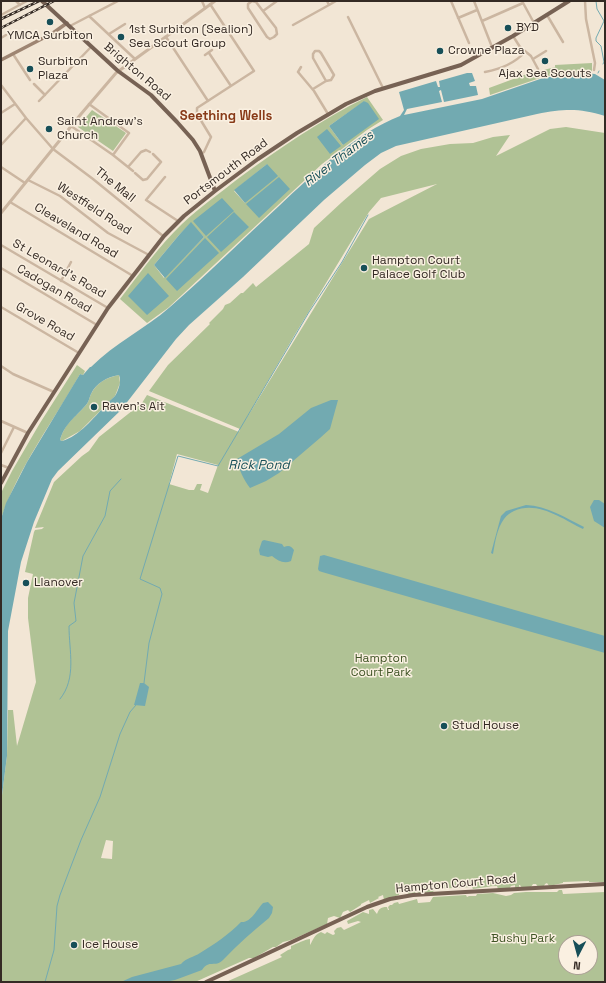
<!DOCTYPE html>
<style>
body{margin:0}
#map{position:relative;width:606px;height:983px;overflow:hidden;background:#f2e6d5;font-family:"Space Grotesk",sans-serif}
canvas{display:block}
.frame{position:absolute;inset:0;border:2px solid #342a24;pointer-events:none}
.north{position:absolute;left:558px;top:935px;width:40px;height:40px;box-sizing:border-box;background:#faf0e1;border:1px solid #aba195;border-radius:50%;rotate:186deg;font-size:11px;font-weight:700;line-height:16px;text-align:center;color:#342a24}
.north::after{content:'';display:block;margin:auto;width:14px;height:18px;background:#174f58;clip-path:polygon(50% 0,100% 100%,50% 72%,0 100%)}
</style>
<div id="map">
<canvas width="606" height="983"></canvas>
<div class="frame"></div>
<div class="north">N</div>
</div>
<script>
const ctx = document.querySelector('canvas').getContext('2d');
ctx.lineJoin = 'round';
function fillPath(path, color) { ctx.fillStyle = color; ctx.fill(path, 'evenodd'); }
function stroke(path, color, width, dash) { ctx.strokeStyle = color; ctx.lineWidth = width; ctx.lineCap = dash ? 'butt' : 'round'; ctx.setLineDash(dash || []); ctx.stroke(path); }
function write(font, color, halo, rows, align = 'center') {
  ctx.font = font + ' "Space Grotesk",sans-serif'; ctx.lineWidth = 3; ctx.setLineDash([]); ctx.textBaseline = 'middle'; ctx.strokeStyle = halo; ctx.fillStyle = color; for (const [text, x, y, turn = 0] of rows) {
    ctx.save(); ctx.translate(x, y); ctx.rotate((+turn || 0) * Math.PI / 180); ctx.textAlign = isNaN(turn) ? turn : align; if (halo) ctx.strokeText(text, 0, 0); ctx.fillText(text, 0, 0); ctx.restore();
  }
}
const green = new Path2D(`
 M 592,63 L 592,73 L 560,74 L 544,77 L 540,71 L 555,67 L 555,65 Z
 M 535,71 L 539,74 L 540,78 L 490,95 L 489,88 Z
 M 367,97 L 383,120 L 367,130 L 322,164 L 168,308 L 147,323 L 120,299 C 140,273 159,246 182,224 C 200,207 220,193 239,178 C 280,148 322,119 367,97 ZM 365,101 L 343,145 L 329,126 ZM 267,164 L 245,203 L 234,191 ZM 191,223 L 204,237 L 164,278 L 154,265 L 179,235 Z
 M 92,110 L 126,133 L 113,151 L 78,127 Z
 M 566,127 L 605,133 L 605,882 L 589,882 L 589,881 L 563,882 L 563,883 L 549,886 L 547,883 L 545,884 L 544,886 L 538,887 L 536,884 L 533,884 L 531,887 L 522,888 L 520,885 L 519,885 L 519,888 L 515,888 L 515,885 L 511,886 L 509,889 L 498,889 L 497,886 C 489,886 482,888 473,889 L 472,887 L 435,889 L 433,892 L 419,893 L 416,891 L 415,894 L 409,894 L 404,891 L 399,892 L 399,895 L 384,900 L 383,895 L 378,897 L 379,898 L 370,903 L 369,900 L 361,904 L 361,905 L 350,912 L 348,910 L 343,912 L 340,918 L 334,916 L 328,918 L 327,924 L 291,940 L 283,942 L 276,947 L 273,947 L 254,958 L 249,958 L 195,982 L 1,982 L 1,803 L 7,756 L 8,710 L 13,710 L 17,746 L 36,682 L 28,618 L 28,598 L 33,574 L 25,572 L 34,532 L 35,530 L 42,529 L 44,527 L 35,528 L 54,482 L 82,456 L 89,451 L 99,437 L 142,403 L 147,395 L 239,432 L 240,429 L 149,391 L 168,365 L 210,324 L 209,323 L 223,309 L 225,305 L 230,303 L 241,293 L 243,293 L 253,283 L 256,287 L 309,244 L 314,228 L 342,202 L 380,169 L 401,156 L 421,149 L 450,144 L 473,143 L 493,137 L 510,135 L 496,156 L 550,129 ZM 437,184 L 369,219 L 246,419 L 294,336 L 369,212 L 381,198 ZM 177,454 L 218,465 L 208,493 L 200,490 L 202,484 L 197,484 L 194,490 L 189,490 L 169,484 ZM 106,840 L 113,841 L 112,859 L 101,858 Z
 M 77,365 L 85,371 L 83,375 L 80,374 C 53,422 19,466 1,519 L 2,491 L 12,471 L 40,423 Z
 M 119,375 L 120,383 L 115,396 L 80,431 L 62,441 L 60,440 C 66,421 74,419 86,405 C 89,402 89,398 91,394 C 97,382 108,377 119,375 Z
 M 559,890 L 562,890 L 563,894 L 605,892 L 605,982 L 226,982 L 282,957 L 280,955 L 288,950 L 291,949 L 291,946 C 296,944 306,939 310,939 L 310,945 C 313,940 314,935 321,932 L 325,934 L 327,932 L 333,935 L 335,934 L 334,931 L 337,928 L 341,927 L 344,930 L 361,922 L 358,921 L 348,924 L 347,921 L 363,912 L 369,914 L 369,910 L 373,909 L 377,914 C 379,909 380,907 387,907 L 388,910 L 389,910 L 388,907 L 390,905 L 392,905 L 394,903 L 398,902 L 399,904 L 417,899 L 418,903 L 430,902 L 433,897 L 466,895 L 467,897 L 469,896 L 476,896 L 477,894 L 493,893 L 506,896 L 511,895 L 514,893 L 526,892 L 557,892 ZM 566,943 L 590,943 L 590,967 L 566,967 Z`);
const water = new Path2D(`
 M 467,73 L 472,73 L 475,81 L 469,83 L 470,86 L 476,86 L 478,95 L 444,102 L 441,90 L 439,91 L 442,102 L 407,109 L 404,115 L 482,99 L 543,78 L 561,75 L 585,73 L 595,74 L 605,80 L 605,116 C 579,108 564,109 537,114 L 396,146 L 381,153 L 365,165 L 324,200 L 243,277 L 189,325 L 176,339 L 121,410 L 58,471 L 52,479 L 34,522 L 21,562 L 8,631 L 7,756 L 1,803 L 1,519 L 6,503 L 27,462 L 74,384 L 80,374 L 83,375 L 90,367 L 91,367 C 115,343 145,329 170,307 C 208,274 243,239 279,206 C 314,173 356,133 400,116 L 404,110 L 399,92 L 436,81 L 438,87 L 440,87 L 439,81 ZM 119,375 C 122,381 118,391 115,396 C 112,399 108,402 106,405 C 93,418 80,436 62,441 L 60,440 C 65,423 75,418 86,405 C 89,402 89,398 91,394 C 96,383 107,377 119,375 Z
 M 364,101 L 368,103 L 379,119 L 343,145 L 329,126 Z
 M 327,129 L 341,146 L 330,154 L 317,137 Z
 M 267,164 L 278,176 L 245,203 L 234,190 Z
 M 279,177 L 290,189 L 259,218 L 246,204 Z
 M 222,198 L 234,211 L 206,236 L 193,221 Z
 M 234,212 L 249,227 L 221,252 L 207,237 Z
 M 191,222 L 204,237 L 165,278 L 154,265 L 179,235 Z
 M 205,238 L 219,253 L 177,291 L 166,279 Z
 M 148,273 L 169,296 L 147,315 L 128,296 Z
 M 331,400 L 338,400 L 330,429 L 320,438 L 279,473 L 266,481 L 250,488 C 243,479 239,469 237,459 L 279,434 L 311,408 Z
 M 594,500 L 599,500 L 605,504 L 605,528 L 594,521 L 590,507 Z
 M 526,505 C 547,506 566,518 584,527 L 583,529 C 563,519 537,500 514,511 C 510,513 507,515 504,519 C 497,528 495,543 493,554 L 491,553 L 501,516 L 506,511 Z
 M 264,540 L 282,544 L 284,547 C 289,545 291,546 294,550 L 291,561 C 284,564 278,561 272,556 L 268,557 L 260,555 L 259,550 L 262,541 Z
 M 324,555 L 605,636 L 605,653 L 322,572 L 319,571 L 318,569 L 320,556 Z
 M 140,683 L 144,683 L 149,687 L 145,706 L 134,705 Z
 M 268,902 L 273,907 L 272,913 L 269,918 C 253,931 237,945 223,960 C 215,968 209,959 202,970 L 175,980 L 164,982 L 121,982 L 132,977 L 181,964 C 186,958 194,957 200,953 C 215,944 229,934 241,922 C 251,923 257,909 263,903 Z`);
const stream = new Path2D(`
 M 596,1 L 597,9 L 604,21 L 596,38 L 596,41 L 601,46 L 604,62 L 603,64
 M 598,73 L 599,71
 M 144,683 L 149,643 L 162,594 L 160,588 L 140,579 L 178,456 L 218,466 L 309,312 L 342,262 L 368,215
 M 60,699 C 77,678 69,651 69,626 L 76,621 L 74,603 L 83,556 L 105,516 L 110,491 L 121,479
 M 45,982 L 54,950 L 57,906 L 60,895 L 81,840 L 100,797 L 120,734 L 130,712 L 136,705`);
const minor = new Path2D(`
 M 16,1 L 20,5
 M 202,1 L 205,8
 M 252,1 L 256,2 L 276,28 L 277,34 L 274,37 L 270,39 L 267,37 L 248,8 L 248,4 Z
 M 327,1 L 329,5 L 336,1
 M 451,1 L 469,43
 M 474,1 L 492,47
 M 522,1 L 534,23
 M 585,1 L 586,19 L 595,63 L 594,70
 M 263,11 L 277,1
 M 1,15 L 27,1
 M 547,15 L 563,42
 M 89,16 L 135,59
 M 348,17 L 383,88
 M 458,18 L 477,10
 M 482,21 L 523,3
 M 293,25 L 329,5
 M 70,26 L 118,1
 M 109,34 L 125,24
 M 513,36 L 520,47 L 531,56 L 538,69
 M 166,37 L 208,101
 M 1,38 L 6,35
 M 209,53 L 231,86
 M 13,54 L 30,80
 M 205,55 L 212,50
 M 533,59 L 546,51
 M 301,67 L 298,72 L 314,91 L 328,114
 M 485,72 C 501,69 514,64 525,52
 M 34,84 L 45,95
 M 1,85 L 26,118 L 53,149 L 93,179 L 163,236
 M 313,89 L 326,81 L 331,80 L 334,75 L 321,53 L 319,51 L 315,51 L 313,54 L 313,58 L 326,81
 M 39,101 L 91,47
 M 1,113 L 15,104
 M 71,126 L 113,155 L 129,133 L 89,104
 M 1,145 L 26,118
 M 201,154 L 204,152 L 211,137 L 197,114 L 197,108 L 254,71 L 210,4
 M 113,155 L 133,171
 M 1,167 L 25,183
 M 128,167 L 141,152 L 146,150 L 150,152
 M 135,173 L 143,180 L 147,179 L 161,162 L 153,154
 M 165,177 L 146,200 L 178,221
 M 28,180 L 60,196 L 108,233 L 149,255
 M 10,202 L 133,276
 M 1,245 L 108,308
 M 1,268 L 97,325
 M 61,281 L 71,262
 M 1,307 L 79,353
 M 1,366 L 13,374 L 54,392
 M 1,453 L 14,427
 M 1,465 L 9,468`);
const tertiary = new Path2D(`
 M 1,213 L 81,114 L 116,73 L 215,1
 M 1,421 L 28,433`);
const secondary = new Path2D(`
 M 1,60 L 53,33 L 67,23`);
const primary = new Path2D(`
 M 42,1 L 118,71 L 151,95 L 177,122 L 193,140 L 200,151 L 215,191
 M 1,483 L 28,433 L 108,308 L 164,236 L 184,216 L 215,191 L 258,159 L 297,133 L 346,104 L 375,91 L 461,65 L 513,36 L 569,1
 M 206,982 L 367,907 L 390,899 L 413,895 L 605,884`);
const rail = new Path2D(`
 M 1,19 L 39,1
 M 1,28 L 54,1`);
const markers = [
 [50,22,4,"#174f58"],
 [508,28,4,"#174f58"],
 [121,37,4,"#174f58"],
 [440,51,4,"#174f58"],
 [545,61,4,"#174f58"],
 [30,69,4,"#174f58"],
 [49,129,4,"#174f58"],
 [364,268,4,"#174f58"],
 [94,407,4,"#174f58"],
 [26,583,4,"#174f58"],
 [444,726,4,"#174f58"],
 [74,945,4,"#174f58"]
];
const poiNames = [
 ["BYD",516,28],
 ["1st Surbiton (Sealion)",129,30],
 ["Sea Scout Group",129,44],
 ["YMCA Surbiton",50,36,"center"],
 ["Crowne Plaza",448,51],
 ["Surbiton",38,62],
 ["Plaza",38,76],
 ["Ajax Sea Scouts",545,74,"center"],
 ["Saint Andrew's",57,122],
 ["Church",57,136],
 ["Hampton Court",372,261],
 ["Palace Golf Club",372,275],
 ["Raven's Ait",102,407],
 ["Llanover",34,583],
 ["Stud House",452,726],
 ["Ice House",82,945]
];
const streetNames = [
 ["Brighton Road",137,72,40],
 ["Portsmouth Road",226,172,-37],
 ["The Mall",115,185,39],
 ["Westfield Road",94,209,33],
 ["Cleaveland Road",76,231,31],
 ["St Leonard's Road",59,269,30],
 ["Cadogan Road",54,289,30],
 ["Grove Road",45,322,30],
 ["Hampton Court Road",456,884,-5]
];
const parkNames = [
 ["Hampton",381,659],
 ["Court Park",381,673],
 ["Bushy Park",523,939]
];
const neighbourhoodNames = [
 ["Seething Wells",226,116]
];
const waterNames = [
 ["River Thames",339,159,-37],
 ["Rick Pond",259,465]
];
fillPath(green, '#b0c295');
fillPath(water, '#72aab1');
stroke(stream, '#72aab1', 1);
stroke(minor, '#cbb6a1', 2.5);
stroke(tertiary, '#cbb6a1', 3);
stroke(secondary, '#9e8572', 3.5);
stroke(primary, '#776254', 4);
stroke(rail, '#342a24', 2.5);
stroke(rail, '#faf0e1', 1, [3]);
for (const [x, y, r, color] of markers) { const dot = new Path2D(); dot.arc(x, y, r, 0, 2 * Math.PI); ctx.fillStyle = color; ctx.fill(dot); stroke(dot, '#faf0e1', 1.5); }
write('12px', '#342a24', '#faf0e1', poiNames, 'left');
write('12px', '#342a24', '#faf0e1', streetNames);
write('12px', '#405426', '#faf0e1', parkNames);
write('bold 13px', '#883a18', '#faf0e1', neighbourhoodNames);
write('italic 13px', '#174f58', '#faf0e1', waterNames);
</script>
